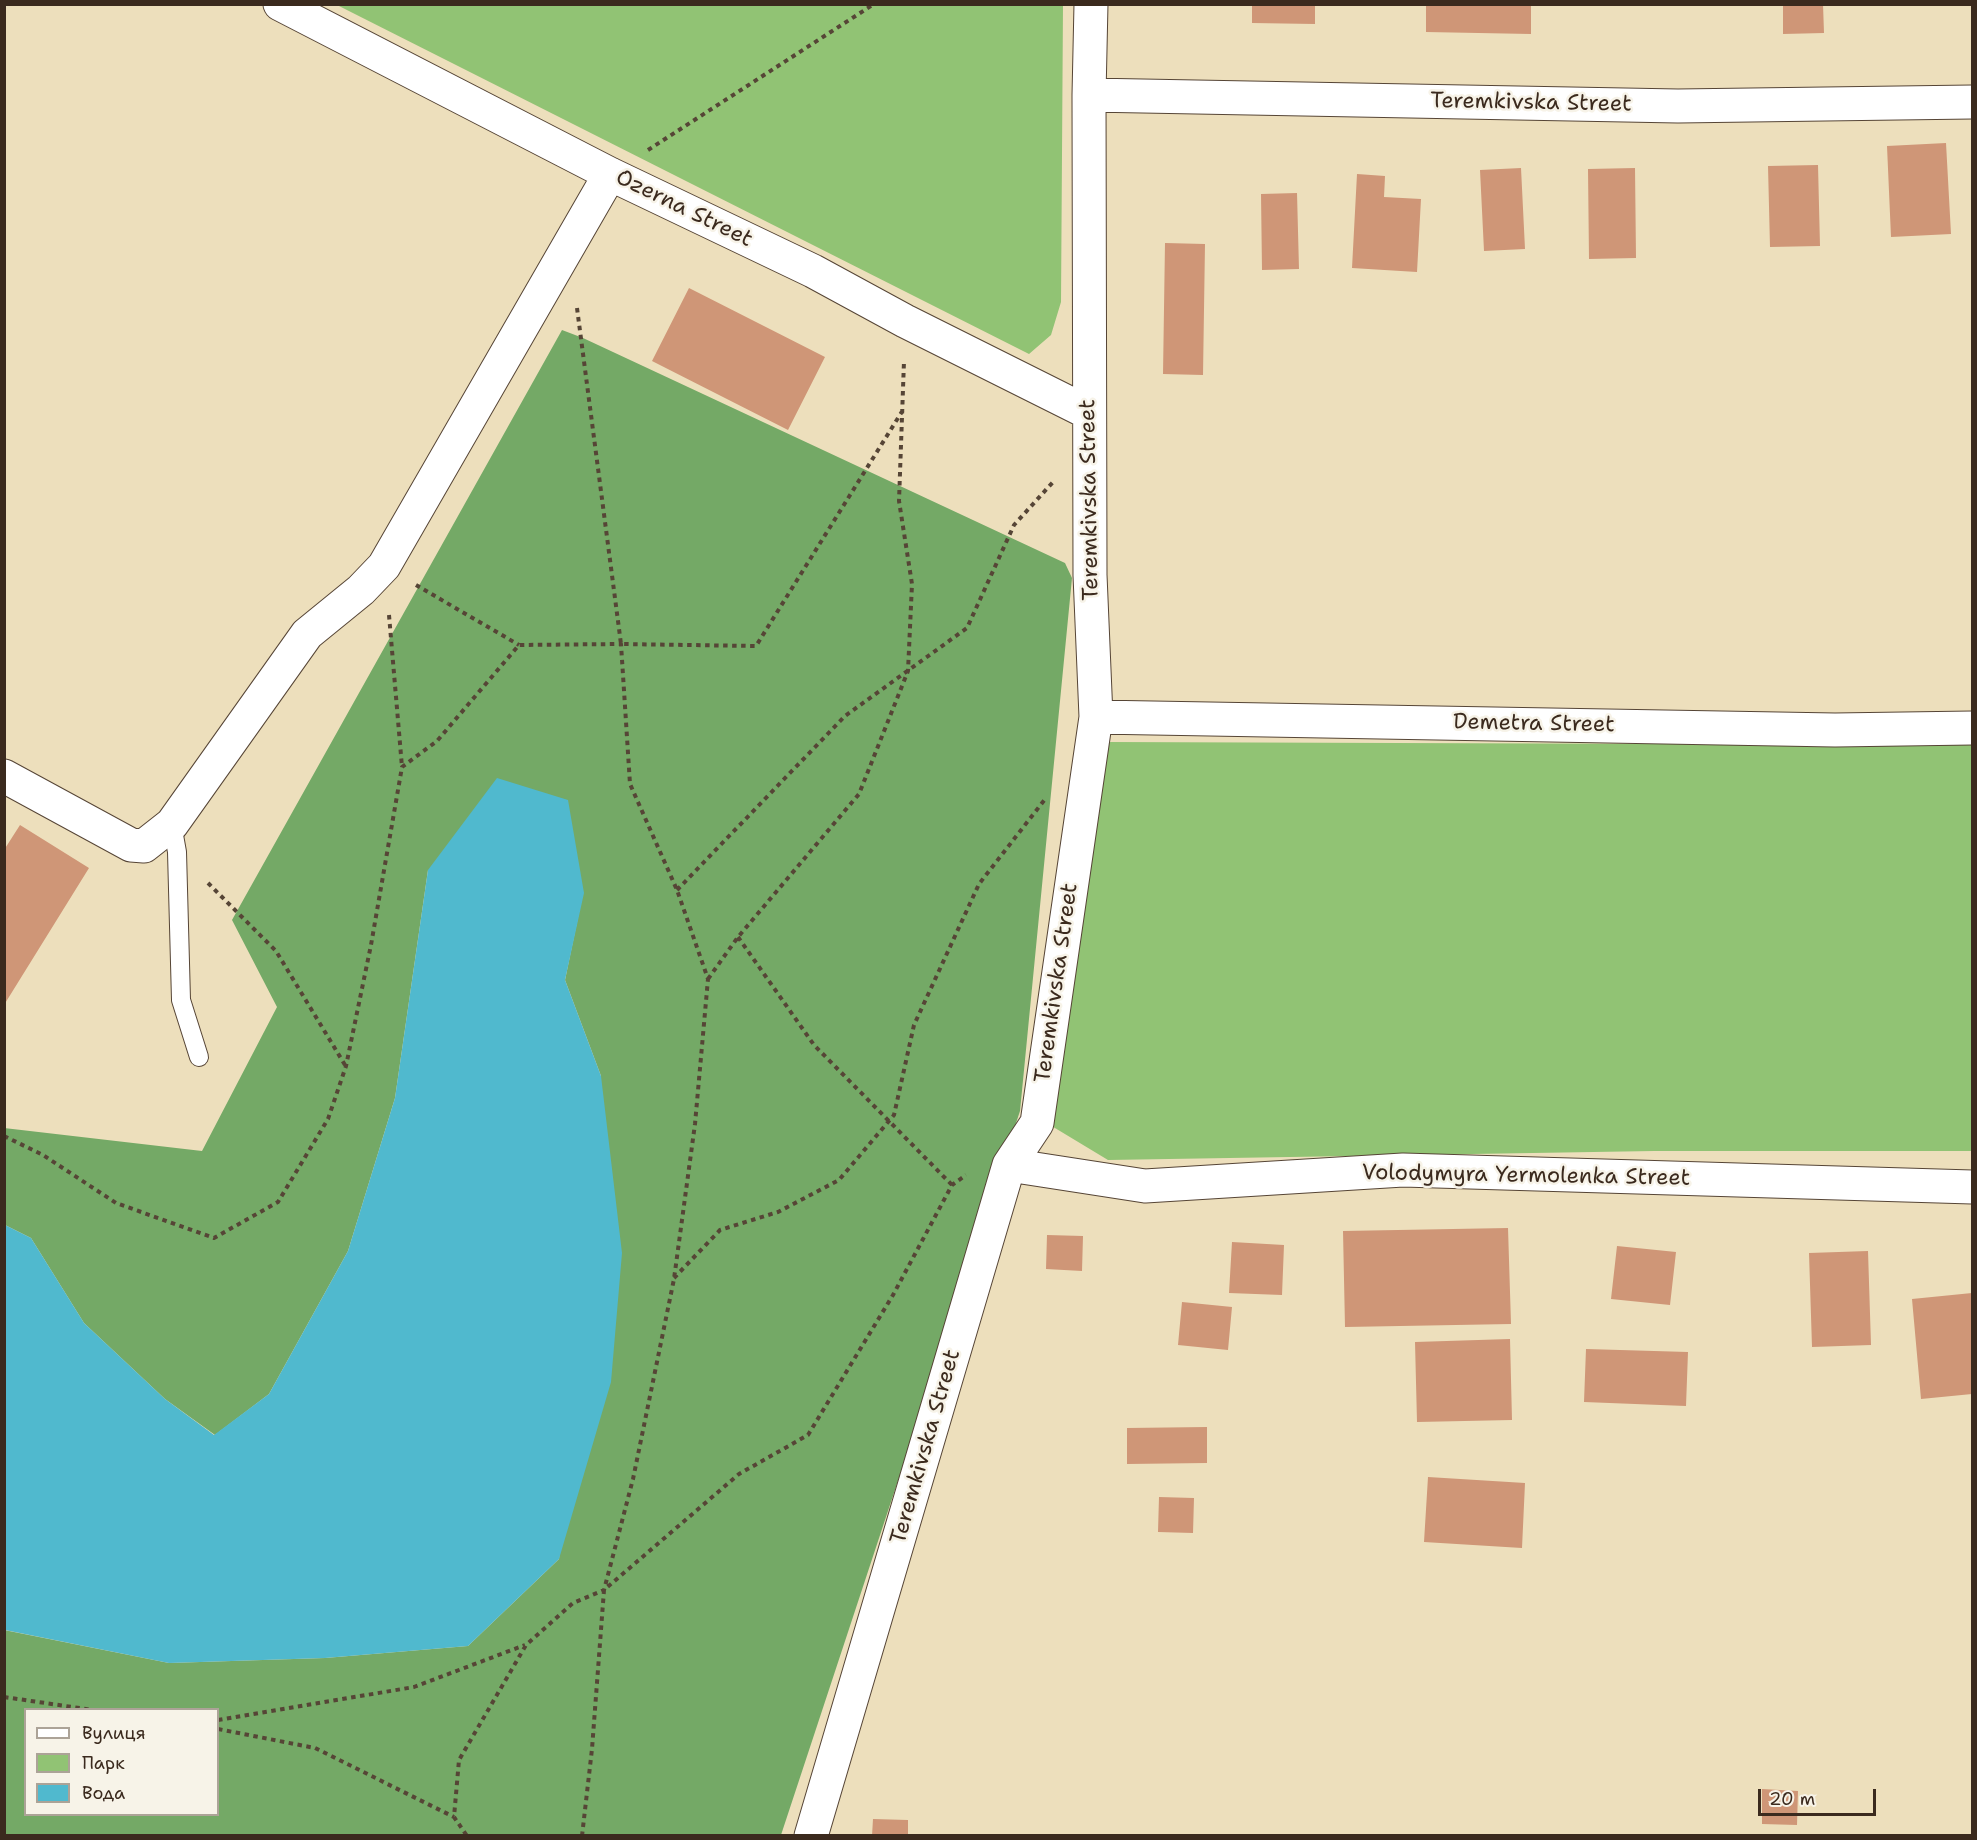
<!DOCTYPE html>
<meta charset="utf-8">
<style>
body{margin:0}
#map{position:relative;width:1977px;height:1840px;overflow:hidden;background:#eddfbc;font-family:"Shantell Sans",sans-serif}
canvas{display:block}
.frame{position:absolute;inset:0;border:6px solid #3b2a1e;pointer-events:none}
.legend{position:absolute;left:24px;top:1708px;width:195px;height:108px;box-sizing:border-box;background:#f7f3e8;border:2px solid #aca397;margin:0;padding:8px 10px;list-style:none;font-size:18px;color:#3b2a1e}
.legend li{display:flex;align-items:center;gap:12px;height:30px}
.legend b{width:30px;border:2px solid #aca397}
.scale{position:absolute;left:1758px;top:1789px;width:118px;height:27px;box-sizing:border-box;border:3px solid #3b2a1e;border-top:0;padding-left:8px;font-size:18px;line-height:21px;white-space:nowrap;color:#3b2a1e;-webkit-text-stroke:4px #f7f3e8;paint-order:stroke}
</style>
<div id="map">
<canvas width="1977" height="1840"></canvas>
<div class="frame"></div>
<ul class="legend">
<li><b style="height:8px;background:#fff"></b>Вулиця</li>
<li><b style="height:16px;background:#91c374"></b>Парк</li>
<li><b style="height:16px;background:#50b9ce"></b>Вода</li>
</ul>
<div class="scale">20 m</div>
</div>
<script>
const ctx = document.querySelector('canvas').getContext('2d');
ctx.lineJoin = 'round';
function fillPath(path, color) { ctx.fillStyle = color; ctx.fill(path, 'evenodd'); }
function stroke(path, color, width, dash) { ctx.strokeStyle = color; ctx.lineWidth = width; ctx.lineCap = dash ? 'butt' : 'round'; ctx.setLineDash(dash || []); ctx.stroke(path); }
function write(font, color, halo, rows, align = 'center') {
  ctx.font = font + ' "Shantell Sans",sans-serif'; ctx.lineWidth = 5; ctx.setLineDash([]); ctx.textBaseline = 'middle'; ctx.strokeStyle = halo; ctx.fillStyle = color; for (const [text, x, y, turn = 0] of rows) {
    ctx.save(); ctx.translate(x, y); ctx.rotate((+turn || 0) * Math.PI / 180); ctx.textAlign = isNaN(turn) ? turn : align; if (halo) ctx.strokeText(text, 0, 0); ctx.fillText(text, 0, 0); ctx.restore();
  }
}
const green = new Path2D(`
 M 337,5 L 1063,5 L 1061,302 L 1051,335 L 1029,354 Z
 M 1108,742 L 1972,745 L 1972,1151 L 1654,1151 L 1108,1160 L 1050,1125 Z`);
const forest = new Path2D(`
 M 562,330 L 583,338 L 1065,563 L 1072,578 L 1020,1111 L 781,1835 L 5,1835 L 4,1630 L 169,1663 L 325,1658 L 468,1646 L 559,1559 L 601,1076 L 565,980 L 583,893 L 428,870 L 395,1098 L 348,1251 L 269,1394 L 215,1435 L 165,1399 L 84,1323 L 31,1238 L 5,1225 L 4,1128 L 202,1151 L 277,1007 L 232,920 ZM 26,1710 L 218,1710 L 218,1814 L 26,1814 Z`);
const water = new Path2D(`
 M 497,778 L 568,800 L 584,893 L 565,980 L 601,1076 L 622,1253 L 611,1382 L 559,1559 L 468,1646 L 325,1658 L 169,1663 L 5,1630 L 5,1225 L 31,1238 L 84,1323 L 165,1399 L 214,1435 L 269,1394 L 348,1251 L 395,1098 L 428,870 Z`);
const building = new Path2D(`
 M 1252,4 L 1315,4 L 1315,24 L 1252,23 Z
 M 1426,4 L 1531,4 L 1531,34 L 1426,32 Z
 M 1783,4 L 1823,4 L 1824,33 L 1783,34 Z
 M 1946,143 L 1951,234 L 1891,237 L 1887,146 Z
 M 1818,165 L 1820,246 L 1770,247 L 1768,166 Z
 M 1521,168 L 1525,249 L 1484,251 L 1480,170 Z
 M 1635,168 L 1636,258 L 1589,259 L 1588,169 Z
 M 1357,174 L 1385,176 L 1384,197 L 1421,199 L 1417,272 L 1352,268 Z
 M 1297,193 L 1299,269 L 1262,270 L 1261,194 Z
 M 1165,243 L 1205,244 L 1203,375 L 1163,374 Z
 M 689,288 L 825,357 L 788,430 L 652,361 Z
 M 20,825 L 89,868 L 4,1005 L 4,850 Z
 M 1508,1228 L 1511,1324 L 1345,1327 L 1343,1231 Z
 M 1047,1235 L 1083,1236 L 1082,1271 L 1046,1269 Z
 M 1232,1242 L 1284,1245 L 1282,1295 L 1229,1293 Z
 M 1617,1246 L 1676,1252 L 1670,1305 L 1611,1299 Z
 M 1868,1251 L 1871,1345 L 1812,1347 L 1809,1253 Z
 M 1972,1293 L 1972,1394 L 1921,1399 L 1912,1299 Z
 M 1182,1302 L 1232,1307 L 1228,1350 L 1178,1345 Z
 M 1510,1339 L 1512,1420 L 1417,1422 L 1415,1342 Z
 M 1586,1349 L 1688,1352 L 1686,1406 L 1584,1402 Z
 M 1207,1427 L 1207,1463 L 1127,1464 L 1127,1428 Z
 M 1428,1477 L 1525,1483 L 1522,1548 L 1424,1542 Z
 M 1159,1497 L 1194,1498 L 1193,1533 L 1158,1532 Z
 M 1762,1789 L 1798,1791 L 1797,1825 L 1762,1824 Z
 M 873,1819 L 908,1820 L 908,1836 L 872,1836 Z`);
const path = new Path2D(`
 M 648,150 L 874,4
 M 577,308 L 621,644 L 756,646 L 903,410
 M 416,585 L 519,645
 M 389,615 L 402,767
 M 208,883 L 276,951 L 345,1065
 M 677,890 L 845,716 L 967,628 L 1014,525 L 1053,482
 M 738,937 L 814,1045 L 952,1185
 M 708,979 L 738,937 L 859,794 L 908,671 L 912,584 L 899,501 L 904,361
 M 4,1136 L 43,1155 L 116,1203 L 214,1238 L 278,1202 L 328,1119 L 346,1066 L 371,945 L 402,767 L 437,741 L 519,645 L 621,644 L 630,784 L 677,890 L 708,979 L 695,1124 L 674,1279 L 633,1479 L 604,1590 L 573,1603 L 526,1645 L 459,1760 L 454,1817 L 467,1836
 M 674,1278 L 720,1230 L 778,1212 L 839,1180 L 894,1115 L 914,1025 L 979,884 L 1046,798
 M 4,1697 L 93,1710
 M 218,1720 L 414,1687 L 525,1645
 M 218,1729 L 315,1748 L 454,1817
 M 582,1836 L 592,1749 L 604,1590 L 739,1474 L 808,1435 L 893,1295 L 952,1185 L 966,1175`);
const service = new Path2D(`
 M 172,824 L 177,852 L 181,1000 L 199,1057`);
const minor = new Path2D(`
 M 280,4 L 610,174 L 813,271 L 905,321 L 1089,413
 M 1089,95 L 1678,106 L 1972,102
 M 1096,717 L 1835,730 L 1972,728
 M 4,776 L 131,845 L 144,846 L 172,824 L 307,634 L 361,590 L 384,566 L 610,174
 M 1009,1165 L 1145,1186 L 1403,1170 L 1972,1187
 M 811,1836 L 1009,1165 L 1037,1123 L 1096,717 L 1090,575 L 1089,95 L 1091,4`);
const streetNames = [
 ["Teremkivska Street",1531,103,1],
 ["Ozerna Street",684,209,26],
 ["Teremkivska Street",1090,500,-91],
 ["Demetra Street",1534,724,1],
 ["Teremkivska Street",1057,983,-82],
 ["Volodymyra Yermolenka Street",1526,1176,1],
 ["Teremkivska Street",926,1447,-74]
];
fillPath(green, '#91c374');
fillPath(forest, '#74a966');
fillPath(water, '#50b9ce');
fillPath(building, '#cf9677');
stroke(service, '#564536', 20);
stroke(minor, '#564536', 35);
stroke(path, '#564536', 4, [4.5, 4.5]);
stroke(service, '#fff', 18);
stroke(minor, '#fff', 33);
write('22px', '#3b2a1e', '#f7f3e8', streetNames);
</script>
